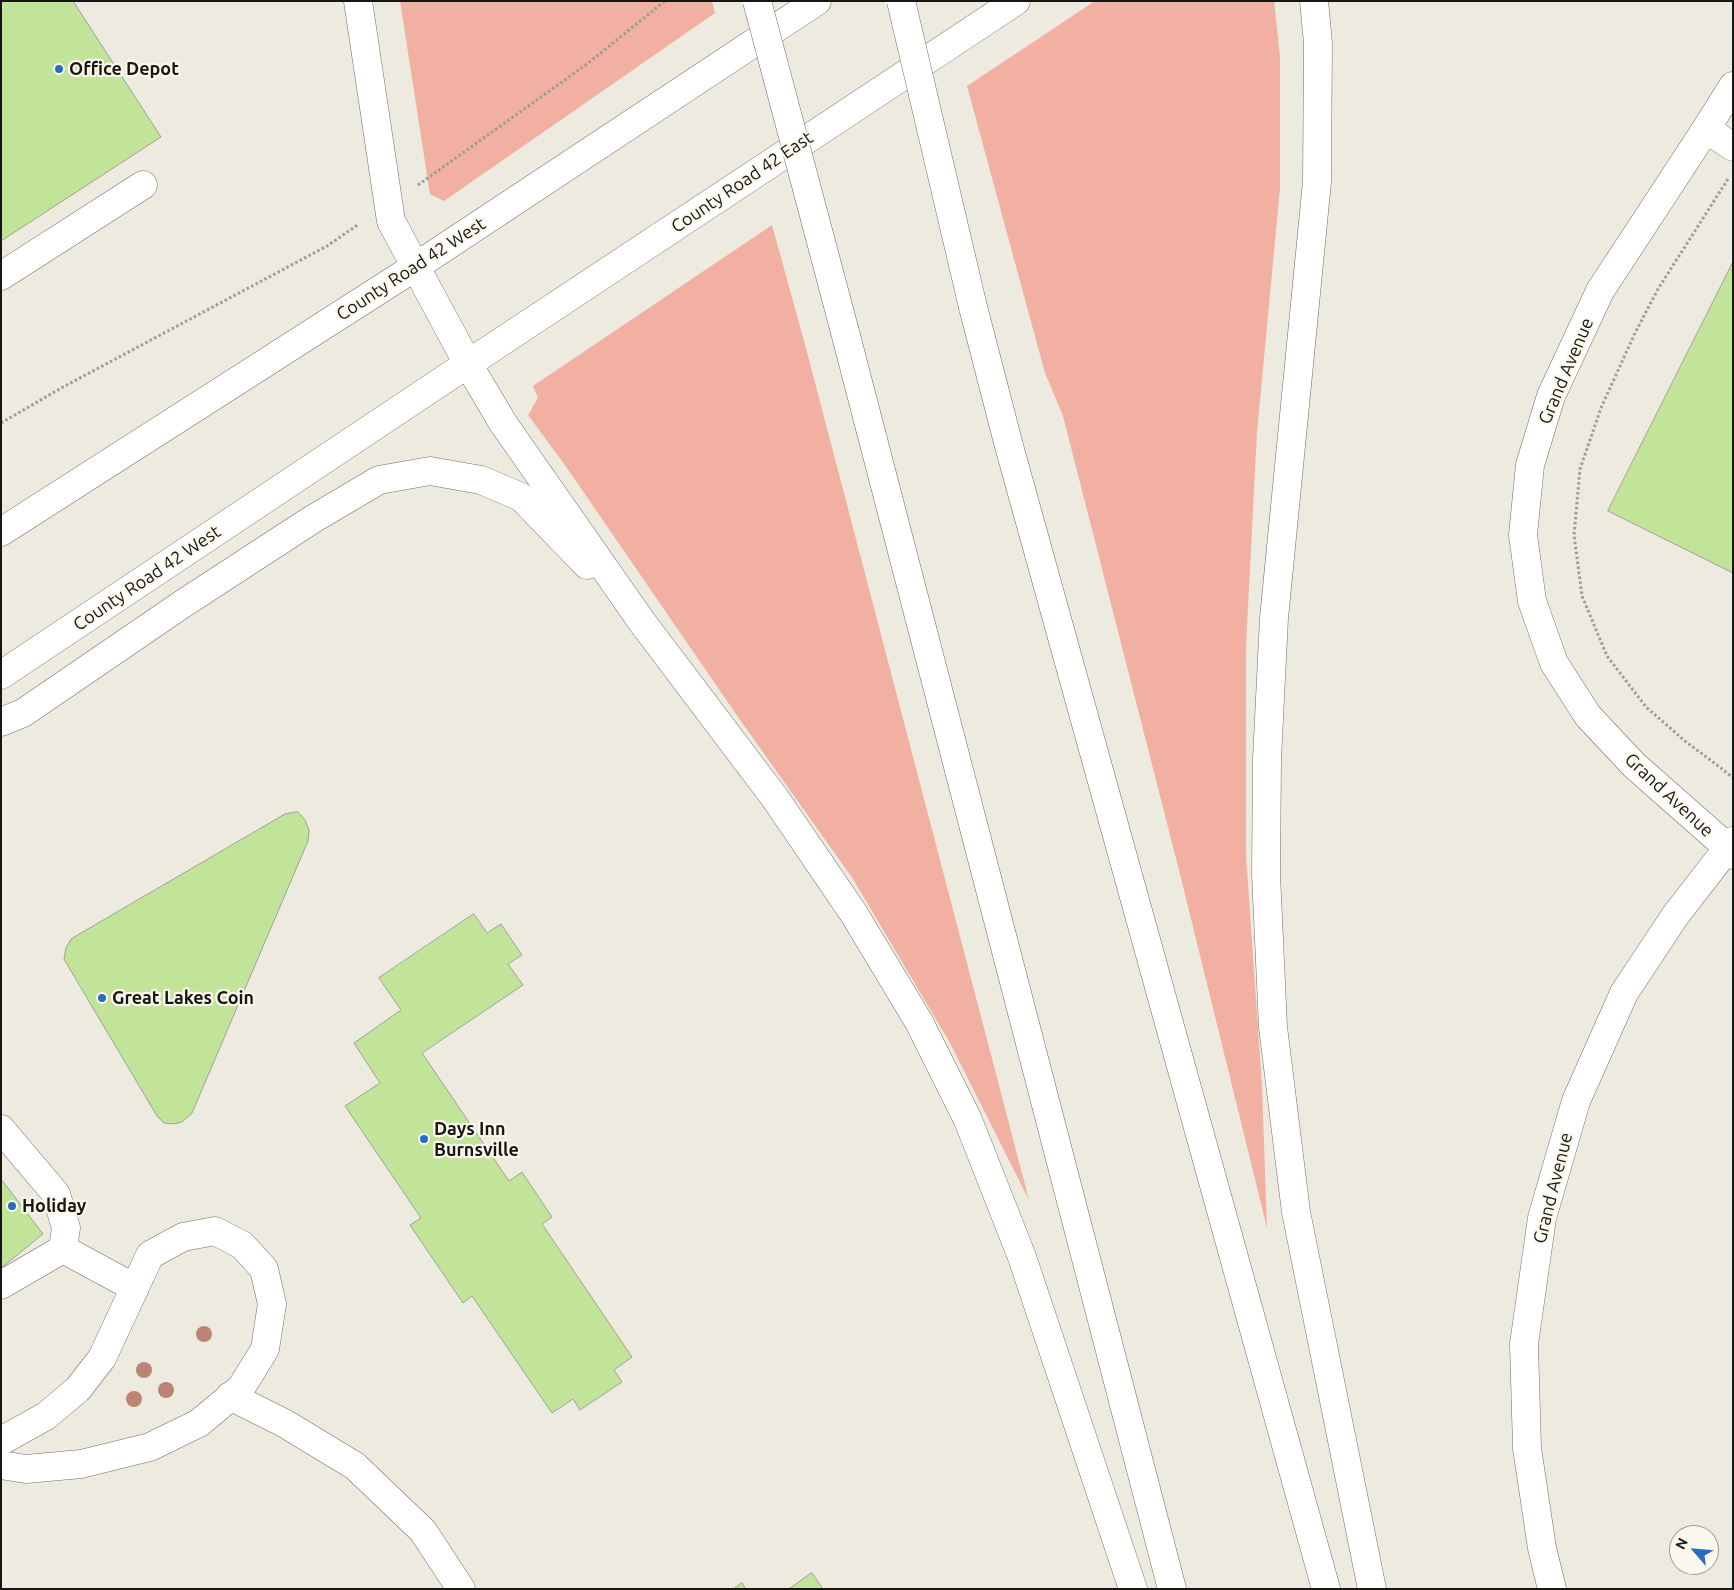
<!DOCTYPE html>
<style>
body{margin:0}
#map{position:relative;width:1734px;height:1590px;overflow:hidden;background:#edeadf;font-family:Ubuntu,sans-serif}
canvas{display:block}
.frame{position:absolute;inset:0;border:2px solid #171612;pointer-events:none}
.north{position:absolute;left:1669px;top:1525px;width:50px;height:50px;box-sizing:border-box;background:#faf8ec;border:1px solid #9f9e95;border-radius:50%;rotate:297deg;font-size:14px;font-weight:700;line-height:20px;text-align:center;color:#171612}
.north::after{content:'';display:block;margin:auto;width:18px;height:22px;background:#286dbd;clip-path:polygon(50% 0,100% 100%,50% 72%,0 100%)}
</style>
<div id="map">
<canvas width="1734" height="1590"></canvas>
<div class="frame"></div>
<div class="north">N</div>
</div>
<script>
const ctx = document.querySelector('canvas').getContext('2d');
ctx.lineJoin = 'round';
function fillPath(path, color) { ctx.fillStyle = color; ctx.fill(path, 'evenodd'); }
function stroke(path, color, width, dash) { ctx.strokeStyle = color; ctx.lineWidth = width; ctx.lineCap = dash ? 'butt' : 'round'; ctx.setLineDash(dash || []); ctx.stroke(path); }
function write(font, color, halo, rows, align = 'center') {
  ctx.font = font + ' Ubuntu,sans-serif'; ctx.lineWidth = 4.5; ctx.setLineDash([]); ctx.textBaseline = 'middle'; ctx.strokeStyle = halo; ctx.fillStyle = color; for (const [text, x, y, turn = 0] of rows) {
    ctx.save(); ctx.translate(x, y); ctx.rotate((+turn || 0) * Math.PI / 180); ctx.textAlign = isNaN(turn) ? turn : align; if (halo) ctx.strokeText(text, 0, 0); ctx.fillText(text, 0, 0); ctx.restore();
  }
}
const green = new Path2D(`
 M 400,1 L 712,1 L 715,13 L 444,201 L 430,194 Z
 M 1095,1 L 1274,1 L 1280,57 L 1280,188 L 1257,432 L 1246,646 L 1246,855 L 1262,1086 L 1267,1228 L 1181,878 L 1063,416 L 1045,373 L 967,86 Z
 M 772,225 L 807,352 L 1029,1200 L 950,1043 L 853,879 L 738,717 L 567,468 L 528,415 L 538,398 L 533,386 Z`);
const building = new Path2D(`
 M 1,1 L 73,1 L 161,137 L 1,241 Z
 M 1733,262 L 1733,573 L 1608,511 Z
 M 298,812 L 305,820 L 309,830 L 308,841 L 192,1113 L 182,1122 L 174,1124 L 164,1123 L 157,1116 L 71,971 L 64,959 L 66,948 L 71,939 L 81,933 L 285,814 Z
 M 474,914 L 487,933 L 501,924 L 522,955 L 508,964 L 523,985 L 422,1053 L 509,1181 L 522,1172 L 552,1217 L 542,1224 L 632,1357 L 614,1370 L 622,1382 L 580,1410 L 573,1399 L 552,1413 L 472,1296 L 463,1303 L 410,1225 L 421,1218 L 345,1106 L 380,1083 L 354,1043 L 401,1010 L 379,978 Z
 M 1,1179 L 43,1234 L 1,1268 Z
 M 812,1573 L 823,1589 L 789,1589 Z
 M 742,1583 L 746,1589 L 734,1589 Z`);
const path = new Path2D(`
 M 1728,179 L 1658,289 L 1635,333 L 1601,408 L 1580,469 L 1574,535 L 1582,596 L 1607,656 L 1646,707 L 1685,741 L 1721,768 L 1733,778
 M 418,185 L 587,64 L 665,1
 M 1,423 L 63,387 L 327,246 L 359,224`);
const minor = new Path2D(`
 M 1733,86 L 1706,129 L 1600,291 L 1551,396 L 1530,465 L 1523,535 L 1532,601 L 1554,663 L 1588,716 L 1634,765 L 1727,847 L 1733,855
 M 1706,129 L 1733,147
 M 1,276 L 143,185
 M 1,1129 L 56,1194 L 66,1228 L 63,1249
 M 1,1285 L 63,1249 L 135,1288
 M 230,1396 L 284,1423 L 355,1466 L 423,1531 L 461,1589
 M 1,1441 L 46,1416 L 78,1389 L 102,1358 L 150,1255 L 183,1237 L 215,1231 L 242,1245 L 264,1269 L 272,1304 L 265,1349 L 241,1388 L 199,1423 L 150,1447 L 81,1464 L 26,1469 L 1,1465
 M 1552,1589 L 1542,1548 L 1527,1448 L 1524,1344 L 1542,1218 L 1576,1101 L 1624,993 L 1675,916 L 1733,841`);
const highway = new Path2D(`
 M 358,1 L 391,221 L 468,364 L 503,423 L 642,622 L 775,798 L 854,914 L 919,1022 L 968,1120 L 1022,1257 L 1133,1589
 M 1314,1 L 1318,43 L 1317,182 L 1274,618 L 1267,759 L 1266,874 L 1273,1027 L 1296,1212 L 1372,1589
 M 973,307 L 1009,446 L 1326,1589
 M 845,332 L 1172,1589
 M 1,532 L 415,267 L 817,1
 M 1,675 L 433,387 L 1016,1
 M 1,722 L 23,713 L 184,603 L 313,519 L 379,480 L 430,471 L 481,480 L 521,497 L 587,565`);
const highwayBridge = new Path2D(`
 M 757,1 L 845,332
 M 901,1 L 973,307`);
const trees = [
 [204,1334],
 [144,1370],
 [166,1390],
 [134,1399]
];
const markers = [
 [59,69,5,"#286dbd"],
 [102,998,5,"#286dbd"],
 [424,1139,5,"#286dbd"],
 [12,1206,5,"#286dbd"]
];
const poiNames = [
 ["Office Depot",69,69],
 ["Great Lakes Coin",112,998],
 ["Days Inn",434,1129],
 ["Burnsville",434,1150],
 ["Holiday",22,1206]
];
const streetNames = [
 ["County Road 42 East",742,182,-34],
 ["County Road 42 West",411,269,-33],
 ["Grand Avenue",1566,371,-67],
 ["County Road 42 West",147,578,-34],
 ["Grand Avenue",1669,795,43],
 ["Grand Avenue",1553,1188,-76]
];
fillPath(green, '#f1b0a1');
fillPath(building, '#c1e498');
stroke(building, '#9da298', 1);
stroke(minor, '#716f65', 29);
stroke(highway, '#716f65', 29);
stroke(path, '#9e9c94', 3, [2.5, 2.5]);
stroke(minor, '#fff', 28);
stroke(highway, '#fff', 28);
stroke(highwayBridge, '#716f65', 29, []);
stroke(highwayBridge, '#fff', 28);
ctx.fillStyle = '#bc8474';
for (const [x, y] of trees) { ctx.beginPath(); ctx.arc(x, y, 8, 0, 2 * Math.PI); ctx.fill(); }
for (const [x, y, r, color] of markers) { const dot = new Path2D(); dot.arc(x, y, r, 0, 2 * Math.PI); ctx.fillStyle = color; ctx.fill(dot); stroke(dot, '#faf8ec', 2); }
write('bold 18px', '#171612', '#faf8ec', poiNames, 'left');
write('18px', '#171612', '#faf8ec', streetNames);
</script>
